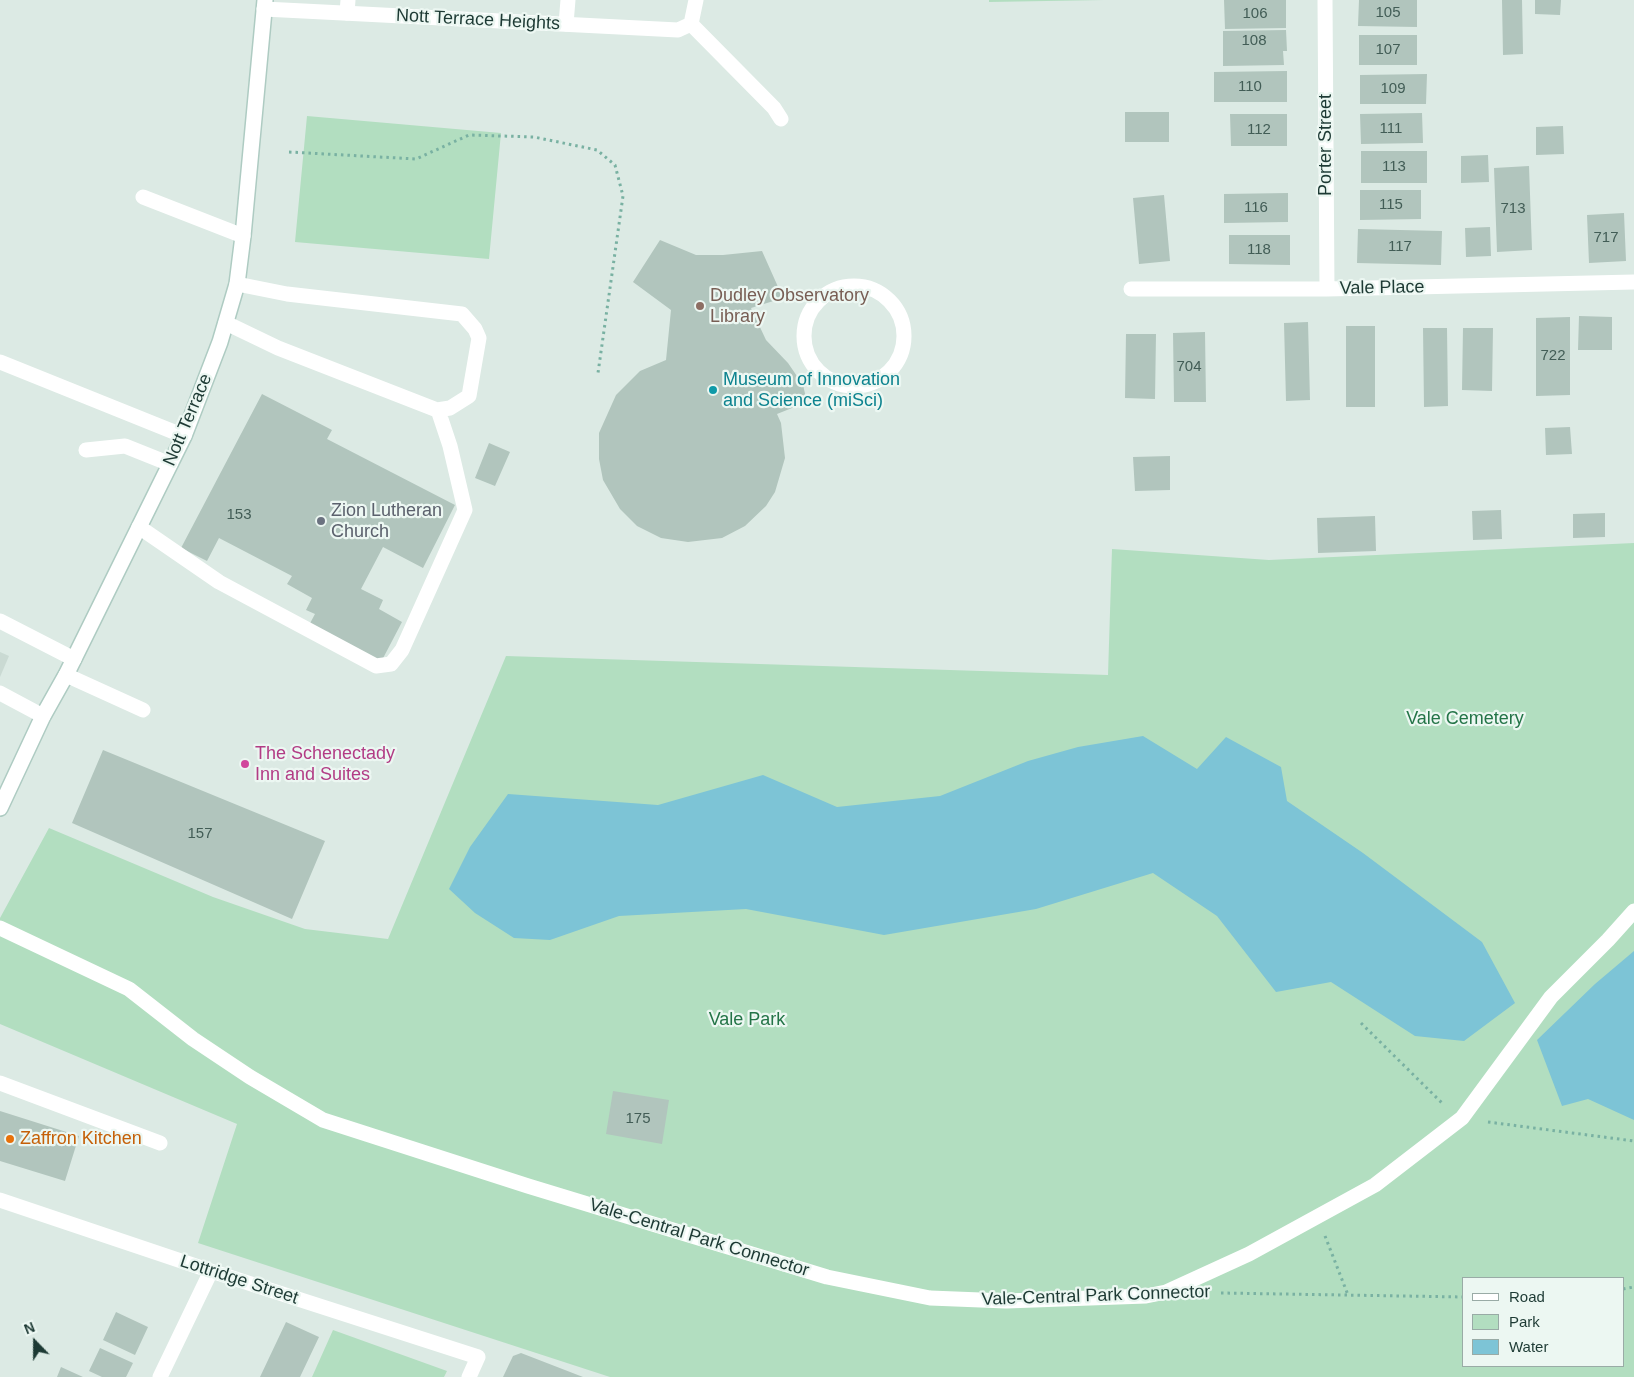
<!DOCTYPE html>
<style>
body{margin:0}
#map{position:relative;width:1634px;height:1377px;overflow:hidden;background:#dceae4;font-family:Helvetica,sans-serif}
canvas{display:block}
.legend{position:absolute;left:1462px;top:1277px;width:162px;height:90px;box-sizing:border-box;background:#ecf7f2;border:1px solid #99aba6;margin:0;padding:6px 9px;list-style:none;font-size:15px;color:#1d3a34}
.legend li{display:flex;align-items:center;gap:10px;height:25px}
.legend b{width:25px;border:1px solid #99aba6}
.north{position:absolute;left:10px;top:1317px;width:50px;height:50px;-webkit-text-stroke:4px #ecf7f2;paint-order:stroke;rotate:338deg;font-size:14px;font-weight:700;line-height:20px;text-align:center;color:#1d3a34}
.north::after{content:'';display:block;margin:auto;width:18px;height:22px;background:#1d3a34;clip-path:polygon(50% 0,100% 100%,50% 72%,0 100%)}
</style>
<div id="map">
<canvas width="1634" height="1377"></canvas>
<ul class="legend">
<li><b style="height:6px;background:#fff"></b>Road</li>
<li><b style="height:14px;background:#b2dec0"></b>Park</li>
<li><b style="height:14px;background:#7dc4d6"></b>Water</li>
</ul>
<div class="north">N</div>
</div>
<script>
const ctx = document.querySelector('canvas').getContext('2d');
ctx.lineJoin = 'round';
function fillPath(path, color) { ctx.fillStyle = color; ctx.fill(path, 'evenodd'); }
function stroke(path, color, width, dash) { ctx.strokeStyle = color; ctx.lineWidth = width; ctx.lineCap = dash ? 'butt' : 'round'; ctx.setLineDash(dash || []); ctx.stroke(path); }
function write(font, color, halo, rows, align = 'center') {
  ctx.font = font + ' Helvetica,sans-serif'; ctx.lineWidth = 4.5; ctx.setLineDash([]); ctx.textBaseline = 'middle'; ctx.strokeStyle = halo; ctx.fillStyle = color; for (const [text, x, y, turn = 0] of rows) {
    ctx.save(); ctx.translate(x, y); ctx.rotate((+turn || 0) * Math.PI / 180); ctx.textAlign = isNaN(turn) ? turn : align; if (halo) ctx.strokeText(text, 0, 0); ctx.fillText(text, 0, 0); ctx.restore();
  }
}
const built = new Path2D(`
 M 0,652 L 9,656 L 0,677 Z`);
const green = new Path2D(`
 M 989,0 L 1104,0 L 989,2 Z
 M 307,116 L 501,133 L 489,259 L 295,242 Z
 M 1634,543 L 1634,1377 L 610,1377 L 198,1243 L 237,1124 L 0,1024 L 0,918 L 49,828 L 213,897 L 305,929 L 388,939 L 506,656 L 1108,675 L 1112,549 L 1269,560 ZM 1463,1278 L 1623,1278 L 1623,1366 L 1463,1366 Z
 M 333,1330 L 447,1371 L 444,1377 L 312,1377 Z`);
const water = new Path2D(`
 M 1143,736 L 1197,769 L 1226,737 L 1281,767 L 1287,801 L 1363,853 L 1482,942 L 1515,1003 L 1464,1041 L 1415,1036 L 1331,982 L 1276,992 L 1217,916 L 1153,873 L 1036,909 L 884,935 L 746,909 L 619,916 L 550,940 L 514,938 L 475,913 L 449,889 L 470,847 L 508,794 L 658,805 L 763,775 L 837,807 L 940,796 L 1028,761 L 1078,747 Z
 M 1634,951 L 1634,1120 L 1588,1099 L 1562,1106 L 1537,1040 L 1595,984 Z`);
const building = new Path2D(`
 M 1224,0 L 1286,0 L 1286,28 L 1225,29 Z
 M 1359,0 L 1417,0 L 1417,27 L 1358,26 Z
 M 1502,0 L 1522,0 L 1523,54 L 1503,55 Z
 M 1535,0 L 1561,0 L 1560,15 L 1535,14 Z
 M 1286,30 L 1287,51 L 1283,51 L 1284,65 L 1223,66 L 1223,31 Z
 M 1359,35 L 1417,35 L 1417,65 L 1359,65 Z
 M 1287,71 L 1287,102 L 1214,102 L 1214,72 Z
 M 1427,74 L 1426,104 L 1360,104 L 1360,75 Z
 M 1125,112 L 1169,112 L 1169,142 L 1125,142 Z
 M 1422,113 L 1423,143 L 1361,144 L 1360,114 Z
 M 1230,114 L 1287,114 L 1287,146 L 1231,146 Z
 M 1563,126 L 1564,154 L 1536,155 L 1536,127 Z
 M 1361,151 L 1427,151 L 1427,183 L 1361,183 Z
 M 1488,155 L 1489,182 L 1461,183 L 1461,156 Z
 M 1529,166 L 1532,250 L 1497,252 L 1494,168 Z
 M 1360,190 L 1421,190 L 1421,219 L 1360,220 Z
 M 1288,193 L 1288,222 L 1224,223 L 1224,194 Z
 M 1164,195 L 1170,261 L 1139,264 L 1133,198 Z
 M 1624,213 L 1626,261 L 1589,263 L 1587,215 Z
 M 1490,227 L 1491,256 L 1466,257 L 1465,228 Z
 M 1358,229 L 1442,231 L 1441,265 L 1357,263 Z
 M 1229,235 L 1290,235 L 1290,265 L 1229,264 Z
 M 660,240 L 696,255 L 723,255 L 762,251 L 783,298 L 751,308 L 766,340 L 788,363 L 803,385 L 807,402 L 777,414 L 781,423 L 785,458 L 775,492 L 766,506 L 745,526 L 722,538 L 688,542 L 661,538 L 637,526 L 620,509 L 603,480 L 599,459 L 599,433 L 616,395 L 640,371 L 666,360 L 671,310 L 633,282 Z
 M 1579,316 L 1612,317 L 1612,350 L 1578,350 Z
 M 1570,317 L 1570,395 L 1536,396 L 1536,318 Z
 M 1308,322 L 1310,400 L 1286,401 L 1284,323 Z
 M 1346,326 L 1375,326 L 1375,407 L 1346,407 Z
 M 1423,328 L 1447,328 L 1448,406 L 1424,407 Z
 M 1463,328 L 1493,328 L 1492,391 L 1462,390 Z
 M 1205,332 L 1206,402 L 1174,402 L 1173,333 Z
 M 1126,334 L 1156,334 L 1155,399 L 1125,398 Z
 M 262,394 L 332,430 L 327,439 L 455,505 L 423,568 L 383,547 L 361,589 L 383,600 L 379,609 L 402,622 L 380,664 L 308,627 L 315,614 L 306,610 L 312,598 L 287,584 L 292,576 L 219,538 L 207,561 L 181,548 Z
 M 1570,427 L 1572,454 L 1546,455 L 1545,428 Z
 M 489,443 L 510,452 L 495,486 L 475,478 Z
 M 1170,456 L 1170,490 L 1135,491 L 1133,457 Z
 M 1501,510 L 1502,539 L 1473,540 L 1472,511 Z
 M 1605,513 L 1605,537 L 1573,538 L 1573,514 Z
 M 1375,516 L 1376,551 L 1318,553 L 1317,518 Z
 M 103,750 L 325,841 L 292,919 L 72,823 Z
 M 613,1091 L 669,1100 L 662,1144 L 606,1134 Z
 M 0,1111 L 79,1136 L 65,1181 L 0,1161 Z
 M 116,1312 L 148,1327 L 135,1355 L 103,1340 Z
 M 286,1322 L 319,1337 L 300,1377 L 260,1377 Z
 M 100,1348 L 133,1363 L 126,1377 L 102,1377 L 89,1371 Z
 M 521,1353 L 583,1377 L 503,1377 L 513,1356 Z
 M 61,1367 L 83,1377 L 57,1377 Z`);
const path = new Path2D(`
 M 289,152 L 416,159 L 469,135 L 534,137 L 597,150 L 615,165 L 623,196 L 598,373
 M 1361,1023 L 1444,1105
 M 1488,1122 L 1634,1141
 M 1325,1236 L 1348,1295
 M 1623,1289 L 1634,1287
 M 1221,1293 L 1463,1297`);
const lane = new Path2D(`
 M 347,13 L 348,0
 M 566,24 L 568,0
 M 691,24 L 774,108 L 781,119
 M 143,197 L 243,236
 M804 336a50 50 0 1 1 100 0a50 50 0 1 1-100 0Z
 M 226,323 L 278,348 L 437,410 L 450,408 L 469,396 L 479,338 L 475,329 L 462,314 L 287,294 L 237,284
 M 0,362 L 184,436
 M 86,450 L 125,446 L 170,464
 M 139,527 L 219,582 L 376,666 L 391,664 L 402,650 L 465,510 L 450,446 L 438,410
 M 0,621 L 74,659
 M 66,675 L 143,710
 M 0,693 L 43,716
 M 0,928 L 129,989 L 193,1039 L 250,1077 L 323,1120 L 528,1186 L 827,1277 L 930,1298 L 1006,1301 L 1146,1296 L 1166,1292 L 1249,1254 L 1375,1185 L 1462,1118 L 1551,997 L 1608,940 L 1634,911
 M 0,1083 L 160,1143`);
const street = new Path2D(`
 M 1325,0 L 1327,289
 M 264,9 L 678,30 L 691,24 L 696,0
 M 1131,289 L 1327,289 L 1634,282
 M 0,1200 L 211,1271 L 478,1357 L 469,1377
 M 160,1377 L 211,1271`);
const secondary = new Path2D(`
 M 0,808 L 43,716 L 66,675 L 184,436 L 220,342 L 237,284 L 243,236 L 265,0`);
const markers = [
 [700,306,5,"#8d6e63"],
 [713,390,5,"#0f9aa8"],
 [321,521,5,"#6b7280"],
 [245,764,5,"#d1479c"],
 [10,1139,5,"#e8710a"]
];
const numberNames = [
 ["105",1388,13],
 ["106",1255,14],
 ["108",1254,41],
 ["107",1388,50],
 ["110",1250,87],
 ["109",1393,89],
 ["111",1391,129],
 ["112",1259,130],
 ["113",1394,167],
 ["115",1391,205],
 ["116",1256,208],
 ["713",1513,209],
 ["717",1606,238],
 ["117",1400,247],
 ["118",1259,250],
 ["722",1553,356],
 ["704",1189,367],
 ["153",239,515],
 ["157",200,834],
 ["175",638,1119]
];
const streetNames = [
 ["Nott Terrace Heights",478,20,3],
 ["Porter Street",1326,145,-90],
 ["Vale Place",1382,288,-1],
 ["Nott Terrace",188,420,-67],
 ["Vale-Central Park Connector",699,1238,17],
 ["Lottridge Street",239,1280,18],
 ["Vale-Central Park Connector",1096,1296,-2]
];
const educationNames = [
 ["Dudley Observatory",710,296],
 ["Library",710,317]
];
const cultureNames = [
 ["Museum of Innovation",723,380],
 ["and Science (miSci)",723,401]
];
const worshipNames = [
 ["Zion Lutheran",331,511],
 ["Church",331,532]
];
const parkNames = [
 ["Vale Cemetery",1465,719],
 ["Vale Park",747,1020]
];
const hotelNames = [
 ["The Schenectady",255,754],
 ["Inn and Suites",255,775]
];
const foodNames = [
 ["Zaffron Kitchen",20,1139]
];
fillPath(built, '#cadad3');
fillPath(green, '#b2dec0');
fillPath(water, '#7dc4d6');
fillPath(building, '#b1c5bd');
stroke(secondary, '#aecbc2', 18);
stroke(path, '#79b1a2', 3, [2.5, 4]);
stroke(lane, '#fff', 15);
stroke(street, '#fff', 15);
stroke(secondary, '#fff', 15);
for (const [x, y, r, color] of markers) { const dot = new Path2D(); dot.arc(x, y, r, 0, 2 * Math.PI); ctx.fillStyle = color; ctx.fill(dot); stroke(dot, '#ecf7f2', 2); }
write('15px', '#425d56', null, numberNames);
write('18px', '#1d3a34', '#ecf7f2', streetNames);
write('18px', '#785e54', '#ecf7f2', educationNames, 'left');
write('18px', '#0d838f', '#ecf7f2', cultureNames, 'left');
write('18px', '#5b616d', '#ecf7f2', worshipNames, 'left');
write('18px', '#237447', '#ecf7f2', parkNames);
write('18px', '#b23c85', '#ecf7f2', hotelNames, 'left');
write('18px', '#c56008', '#ecf7f2', foodNames, 'left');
</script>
